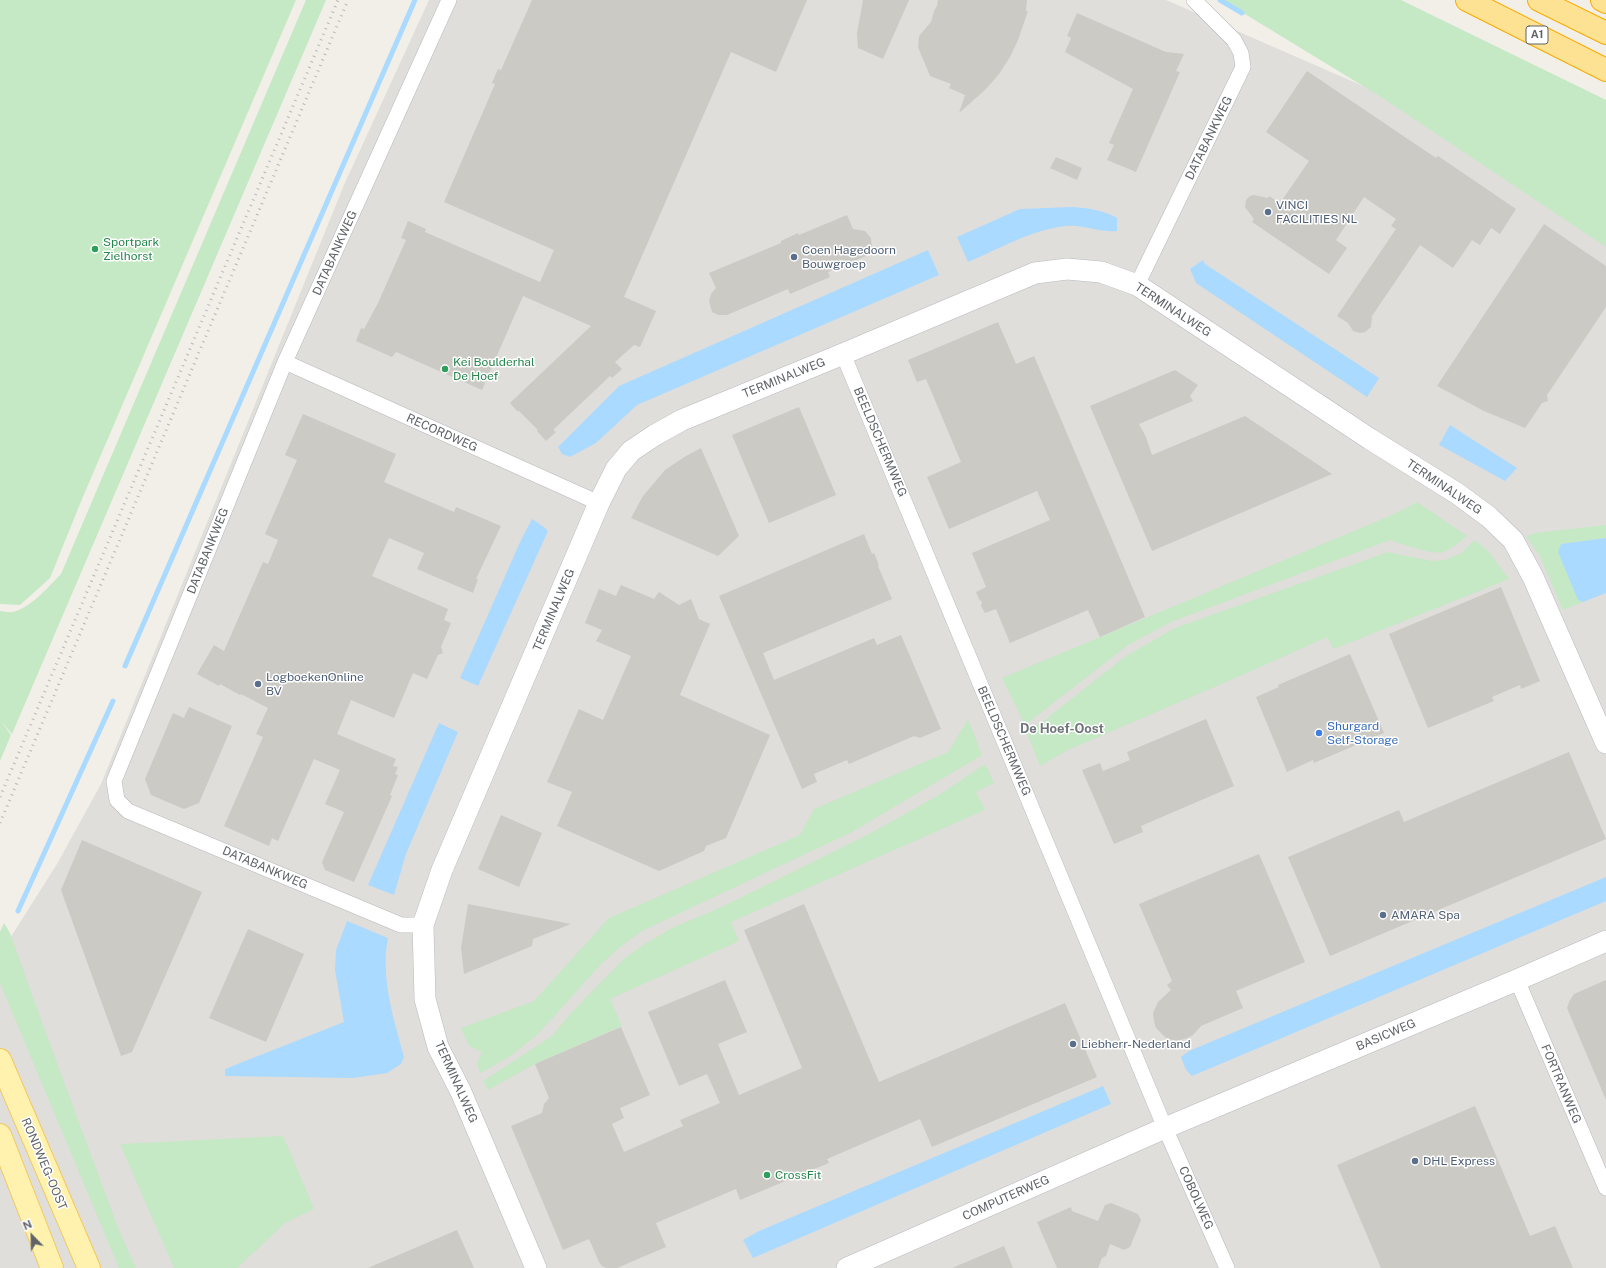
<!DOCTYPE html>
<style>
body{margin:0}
#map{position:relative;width:1606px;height:1268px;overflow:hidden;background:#f1efe8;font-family:"Public Sans",sans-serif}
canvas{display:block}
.north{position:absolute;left:12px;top:1216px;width:40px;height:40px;-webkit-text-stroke:3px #fff;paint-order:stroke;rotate:337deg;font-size:11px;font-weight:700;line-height:16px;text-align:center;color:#5f6368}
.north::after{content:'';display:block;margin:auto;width:14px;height:18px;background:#5f6368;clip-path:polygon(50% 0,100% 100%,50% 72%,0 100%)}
</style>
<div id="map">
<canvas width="1606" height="1268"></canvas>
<div class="north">N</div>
</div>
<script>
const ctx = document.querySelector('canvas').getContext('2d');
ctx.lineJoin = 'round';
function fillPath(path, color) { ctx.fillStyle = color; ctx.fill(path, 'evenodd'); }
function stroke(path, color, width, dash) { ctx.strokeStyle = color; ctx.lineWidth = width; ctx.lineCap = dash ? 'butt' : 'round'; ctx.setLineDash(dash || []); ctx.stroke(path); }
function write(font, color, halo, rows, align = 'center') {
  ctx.font = font + ' "Public Sans",sans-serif'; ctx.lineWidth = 3; ctx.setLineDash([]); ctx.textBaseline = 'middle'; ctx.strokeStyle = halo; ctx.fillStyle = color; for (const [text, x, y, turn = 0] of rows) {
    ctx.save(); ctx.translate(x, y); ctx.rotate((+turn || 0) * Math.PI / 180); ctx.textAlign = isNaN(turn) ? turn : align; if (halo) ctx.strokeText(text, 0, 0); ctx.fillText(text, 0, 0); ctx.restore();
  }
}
const industrial = new Path2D(`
 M 429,0 L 1166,0 L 1606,192 L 1606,1268 L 0,1268 L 0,954 L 57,864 L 101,784 L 344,185 Z`);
const green = new Path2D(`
 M 0,0 L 296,0 L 82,499 L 50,578 L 20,605 L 0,604 Z
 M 306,0 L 326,0 L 12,734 L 1,721 L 11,735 L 0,761 L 0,611 C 4,611 9,613 13,612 C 32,607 48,587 61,574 Z
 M 1222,0 L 1401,0 L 1606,100 L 1606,247 L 1381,97 Z
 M 1417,502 L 1467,536 C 1460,541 1452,549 1443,552 C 1432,555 1401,544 1390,540 L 1171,622 L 1128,645 L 1025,725 L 1002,678 L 1392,515 Z
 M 1606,525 L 1606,538 L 1561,544 L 1578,600 L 1583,602 L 1563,610 L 1540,556 L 1526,536 L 1536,533 Z
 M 1475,540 L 1489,552 L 1509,579 L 1334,649 L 1327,637 L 1247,673 L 1068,750 L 1040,766 L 1027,734 L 1126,656 L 1175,628 L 1388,552 L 1431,561 L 1445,560 L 1461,553 Z
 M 968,719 L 982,755 L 852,832 L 642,931 L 620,947 L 601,964 L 537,1035 L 509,1057 L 480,1073 L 477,1064 L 482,1052 L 469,1046 L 461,1028 L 534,1001 L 609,918 L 800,835 L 814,809 L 948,752 Z
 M 985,764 L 994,783 L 976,792 L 985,810 L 731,922 L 739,941 L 610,999 L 622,1026 L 535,1064 L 488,1090 L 483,1081 L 552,1036 L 569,1015 L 624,959 L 643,945 L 672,928 L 726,905 L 869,834 L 939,795 Z
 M 4,923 L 10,933 L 15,947 L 43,1025 L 118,1228 L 136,1268 L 119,1268 L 0,983 L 0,932 Z
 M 283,1136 L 314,1209 L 285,1223 L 237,1268 L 174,1268 L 120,1144 Z`);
const water = new Path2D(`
 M 1072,207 C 1088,208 1103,210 1117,218 L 1117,231 C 1100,233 1083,224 1065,226 C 1031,230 999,249 968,262 L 957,237 L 1020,209 Z
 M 928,250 L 939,275 L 637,405 L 596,443 L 570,457 L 562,454 L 558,447 L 619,386 Z
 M 1203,260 L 1205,264 L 1379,378 L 1367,397 L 1196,283 L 1190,269 Z
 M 1450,425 L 1517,468 L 1505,481 L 1443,447 L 1439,445 Z
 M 532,519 L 544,527 L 548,531 L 478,686 L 460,678 L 521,540 Z
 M 1606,538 L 1606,593 L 1583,602 L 1578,600 L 1558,552 L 1561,544 Z
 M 439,723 L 458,732 L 406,854 L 394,895 L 368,885 Z
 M 1606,877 L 1606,901 L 1192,1076 L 1186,1070 L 1181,1057 L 1189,1051 Z
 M 347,921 L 388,938 C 380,978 394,1019 404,1057 L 401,1064 L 387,1073 L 353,1078 L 225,1076 L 225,1069 L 344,1022 L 335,970 L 336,950 Z
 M 1103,1086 L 1111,1104 L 753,1258 L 743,1240 L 759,1231 Z`);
const stream = new Path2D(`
 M 1220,0 L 1242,13
 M 125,666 L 415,0
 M 18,911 L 113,701`);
const building = new Path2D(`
 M 532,0 L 807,0 L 776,72 L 731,52 L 624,297 L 656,311 L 640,347 L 634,345 L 615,362 L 622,369 L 612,378 L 610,376 L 553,430 L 556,432 L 546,441 L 537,431 L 538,430 L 519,411 L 517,411 L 510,403 L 591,326 L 523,296 L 482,390 L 396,352 L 392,357 L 356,341 L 361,328 L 364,329 L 378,303 L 406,240 L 401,238 L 408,221 L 426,229 L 425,232 L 540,282 L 554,250 L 444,202 L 495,84 L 492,83 L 498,69 L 501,70 Z
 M 863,0 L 909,0 L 883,59 L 858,48 L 857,33 Z
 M 938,0 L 1027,0 L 1026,11 L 1028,11 L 1018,40 L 1010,57 L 999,74 L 986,89 L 959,113 L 965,95 L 949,88 L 951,84 L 930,76 L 918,47 L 919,36 L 931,22 L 934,11 L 937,6 Z
 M 1077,13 L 1166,52 L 1184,54 L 1176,71 L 1180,72 L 1136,172 L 1107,160 L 1114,145 L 1109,143 L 1133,89 L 1065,52 L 1071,38 L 1067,36 Z
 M 1307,71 L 1436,158 L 1438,156 L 1516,209 L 1500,234 L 1491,228 L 1480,245 L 1472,240 L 1453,268 L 1420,245 L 1372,316 L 1371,327 L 1365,332 L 1360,333 L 1353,331 L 1348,323 L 1337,316 L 1396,229 L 1391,226 L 1396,219 L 1364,197 L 1336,240 L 1347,248 L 1329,274 L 1252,222 L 1254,219 L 1245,207 L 1246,200 L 1250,196 L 1254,195 L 1268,198 L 1269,196 L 1280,203 L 1309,161 L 1266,132 Z
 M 1056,157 L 1082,168 L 1077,180 L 1050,168 Z
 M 847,215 L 853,229 L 865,231 L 871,238 L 872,248 L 866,256 L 828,272 L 830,277 L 790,294 L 788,289 L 727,315 L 718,315 L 712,312 L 709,301 L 711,294 L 716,288 L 709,273 L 781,243 L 781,241 L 798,233 L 799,235 Z
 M 1544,224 L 1606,266 L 1606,307 L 1547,395 L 1548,401 L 1542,403 L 1525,428 L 1484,411 L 1437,386 Z
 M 998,322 L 1016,364 L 1034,356 L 1145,617 L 1100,637 L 1088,610 L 1010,643 L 996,609 L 985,613 L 981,606 L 982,602 L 979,599 L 976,592 L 986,587 L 972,553 L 1050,520 L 1037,491 L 949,529 L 927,477 L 961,462 L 926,379 L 917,382 L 908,360 Z
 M 1175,370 L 1198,385 L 1190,396 L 1193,401 L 1139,424 L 1146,437 L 1152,455 L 1245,416 L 1332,474 L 1152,551 L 1090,406 Z
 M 799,407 L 836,495 L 769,523 L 732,435 Z
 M 303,414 L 396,454 L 384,482 L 454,512 L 456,507 L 501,526 L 476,579 L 478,579 L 473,593 L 417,569 L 424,553 L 389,538 L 372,576 L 448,609 L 444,620 L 451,623 L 441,647 L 443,653 L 438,655 L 427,679 L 413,673 L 394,718 L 351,700 L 337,734 L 396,759 L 393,766 L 398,767 L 395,774 L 398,775 L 390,795 L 392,796 L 354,882 L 325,870 L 322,862 L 344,812 L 325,804 L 340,770 L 314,759 L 278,841 L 272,838 L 269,846 L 224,826 L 263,737 L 256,734 L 268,708 L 241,694 L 240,695 L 220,684 L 219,686 L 197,674 L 214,645 L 224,651 L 263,562 L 268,564 L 278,540 L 265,534 L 297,460 L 285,455 Z
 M 701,448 L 739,536 L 718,556 L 631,518 L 643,496 L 665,470 L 686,456 Z
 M 864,534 L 872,554 L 874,553 L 879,565 L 878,566 L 892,599 L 763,653 L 774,680 L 874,638 L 877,645 L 901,635 L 941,729 L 920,738 L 914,736 L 849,764 L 847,760 L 814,774 L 817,782 L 802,789 L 719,596 Z
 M 621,585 L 654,599 L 659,592 L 679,605 L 691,599 L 699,619 L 710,624 L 680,695 L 770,735 L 726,838 L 706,846 L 704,851 L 659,871 L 557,826 L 572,792 L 547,782 L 579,709 L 603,720 L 631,656 L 596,641 L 602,630 L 585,623 L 599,589 L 616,596 Z
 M 1501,587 L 1540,681 L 1521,689 L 1520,685 L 1492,697 L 1494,701 L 1428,728 L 1389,634 Z
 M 1350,654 L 1384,733 L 1314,763 L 1313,760 L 1287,772 L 1256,697 L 1279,687 L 1278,685 Z
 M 189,707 L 232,726 L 199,803 L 184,809 L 151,795 L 145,779 L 173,713 L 184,718 Z
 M 1206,719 L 1234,786 L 1141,826 L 1143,832 L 1114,844 L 1082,770 L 1100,763 L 1103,771 L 1130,760 L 1127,752 Z
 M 1569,752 L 1606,839 L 1330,956 L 1288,857 L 1399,810 L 1404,822 Z
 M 501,815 L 542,833 L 519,887 L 478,869 Z
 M 82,840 L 202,892 L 132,1052 L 121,1056 L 61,890 Z
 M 1259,854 L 1305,962 L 1236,991 L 1243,1008 L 1201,1026 L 1193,1035 L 1188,1038 L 1176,1041 L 1166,1038 L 1156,1028 L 1154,1022 L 1153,1013 L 1158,1002 L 1171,990 L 1167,985 L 1172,981 L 1139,904 Z
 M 468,904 L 571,924 L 533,939 L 532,946 L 464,974 L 461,948 Z
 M 804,904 L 879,1082 L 1065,1003 L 1097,1077 L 932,1147 L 920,1119 L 827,1159 L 829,1163 L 740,1200 L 736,1189 L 656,1223 L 666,1247 L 617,1268 L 606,1268 L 602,1266 L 599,1262 L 589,1239 L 563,1250 L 511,1126 L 542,1113 L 544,1104 L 549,1098 L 535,1064 L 621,1027 L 650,1095 L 620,1108 L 624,1118 L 612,1124 L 624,1152 L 683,1126 L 680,1120 L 720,1103 L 707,1074 L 679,1086 L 648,1012 L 725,980 L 747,1032 L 718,1044 L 739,1095 L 802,1068 L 744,930 Z
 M 248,929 L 304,954 L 266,1042 L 209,1018 Z
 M 1606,980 L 1606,1100 L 1567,1008 L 1570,1000 L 1574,994 Z
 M 1475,1106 L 1530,1236 L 1555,1226 L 1573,1268 L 1381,1268 L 1337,1165 Z
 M 1111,1203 L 1138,1214 L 1141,1220 L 1130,1247 L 1124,1250 L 1110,1244 L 1106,1256 L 1102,1258 L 1098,1268 L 1057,1268 L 1037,1222 L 1071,1207 L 1072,1211 L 1098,1221 L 1105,1205 Z
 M 457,1230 L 474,1268 L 368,1268 Z
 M 1004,1246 L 1013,1268 L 952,1268 Z`);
const street = new Path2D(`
 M 1137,285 L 1243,67 L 1241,53 L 1234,40 L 1194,0
 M 843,354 L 1165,1128 L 1227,1268
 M 285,362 L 599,503
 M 423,925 L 401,925 L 128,811 L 117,800 L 114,781 L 285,362 L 449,0
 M 1517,980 L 1606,1188`);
const secondary = new Path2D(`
 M 536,1268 L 461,1092 L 438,1047 L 425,999 L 423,925 L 442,870 L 599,503 L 616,469 L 631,451 L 655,435 L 682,420 L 843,354 L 1035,273 L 1067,269 L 1101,272 L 1137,285 L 1370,439 L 1458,494 L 1489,517 L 1513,540 L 1533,577 L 1606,743
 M 847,1268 L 1165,1128 L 1517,980 L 1606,941`);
const primary = new Path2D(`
 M 0,1060 L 89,1268
 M 0,1135 L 52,1268`);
const highway = new Path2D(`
 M 1467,0 L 1606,70
 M 1539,0 L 1606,33
 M 1602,0 L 1606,2`);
const rail = new Path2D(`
 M 0,797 L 338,0
 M 0,823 L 348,0`);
const markers = [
 [1268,212,4,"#5c6f8a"],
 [95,249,4,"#2e9e5b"],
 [794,257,4,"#5c6f8a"],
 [445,369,4,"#2e9e5b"],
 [258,684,4,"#5c6f8a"],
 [1319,733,4,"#3f7fe0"],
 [1383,915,4,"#5c6f8a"],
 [1073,1044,4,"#5c6f8a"],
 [1415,1161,4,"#5c6f8a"],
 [767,1175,4,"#2e9e5b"]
];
const shields = [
 [1537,35,22]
];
const shieldNames = [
 ["A1",1537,35]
];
const streetNames = [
 ["DATABANKWEG",1209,138,-64],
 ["DATABANKWEG",335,253,-66],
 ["TERMINALWEG",1173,310,33],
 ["TERMINALWEG",784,378,-22],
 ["RECORDWEG",442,433,24],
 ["BEELDSCHERMWEG",880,442,67],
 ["TERMINALWEG",1444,487,34],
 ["DATABANKWEG",208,551,-68],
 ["TERMINALWEG",554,610,-67],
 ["BEELDSCHERMWEG",1004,741,67],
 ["DATABANKWEG",265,868,23],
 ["BASICWEG",1386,1035,-23],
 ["TERMINALWEG",456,1082,66],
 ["FORTRANWEG",1561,1084,67],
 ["RONDWEG-OOST",44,1164,67],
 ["COMPUTERWEG",1006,1198,-24],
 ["COBOLWEG",1196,1198,66]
];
const serviceNames = [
 ["VINCI",1276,205],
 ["FACILITIES NL",1276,219],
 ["Coen Hagedoorn",802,250],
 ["Bouwgroep",802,264],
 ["LogboekenOnline",266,677],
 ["BV",266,691],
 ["AMARA Spa",1391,915],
 ["Liebherr-Nederland",1081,1044],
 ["DHL Express",1423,1161]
];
const leisureNames = [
 ["Sportpark",103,242],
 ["Zielhorst",103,256],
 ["Kei Boulderhal",453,362],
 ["De Hoef",453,376],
 ["CrossFit",775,1175]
];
const shopNames = [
 ["Shurgard",1327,726],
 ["Self-Storage",1327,740]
];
const neighbourhoodNames = [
 ["De Hoef-Oost",1062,729]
];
fillPath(industrial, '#e0deda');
fillPath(green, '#c5e8c5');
fillPath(water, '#aadaff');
stroke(stream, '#aadaff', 5);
fillPath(building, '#cccac5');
stroke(street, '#b5b8bc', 16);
stroke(secondary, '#b6babf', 22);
stroke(primary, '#f2c960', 24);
stroke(highway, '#f9ab00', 24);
stroke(street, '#fff', 15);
stroke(secondary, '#fff', 21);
stroke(primary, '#fff2af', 22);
stroke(highway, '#fde293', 22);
stroke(rail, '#b6b7b8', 3, [1, 5]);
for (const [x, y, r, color] of markers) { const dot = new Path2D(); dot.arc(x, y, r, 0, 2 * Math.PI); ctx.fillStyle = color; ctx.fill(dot); stroke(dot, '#fff', 1.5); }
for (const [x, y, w] of shields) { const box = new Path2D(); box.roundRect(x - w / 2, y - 9, w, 18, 3); ctx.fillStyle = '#fff'; ctx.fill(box); stroke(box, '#5f6368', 1); }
write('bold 11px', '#5f6368', null, shieldNames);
write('12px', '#5f6368', '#fff', streetNames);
write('12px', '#4e5e75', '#fff', serviceNames, 'left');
write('12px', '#27864d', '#fff', leisureNames, 'left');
write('12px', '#366cbe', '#fff', shopNames, 'left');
write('bold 13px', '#70757a', '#fff', neighbourhoodNames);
</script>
